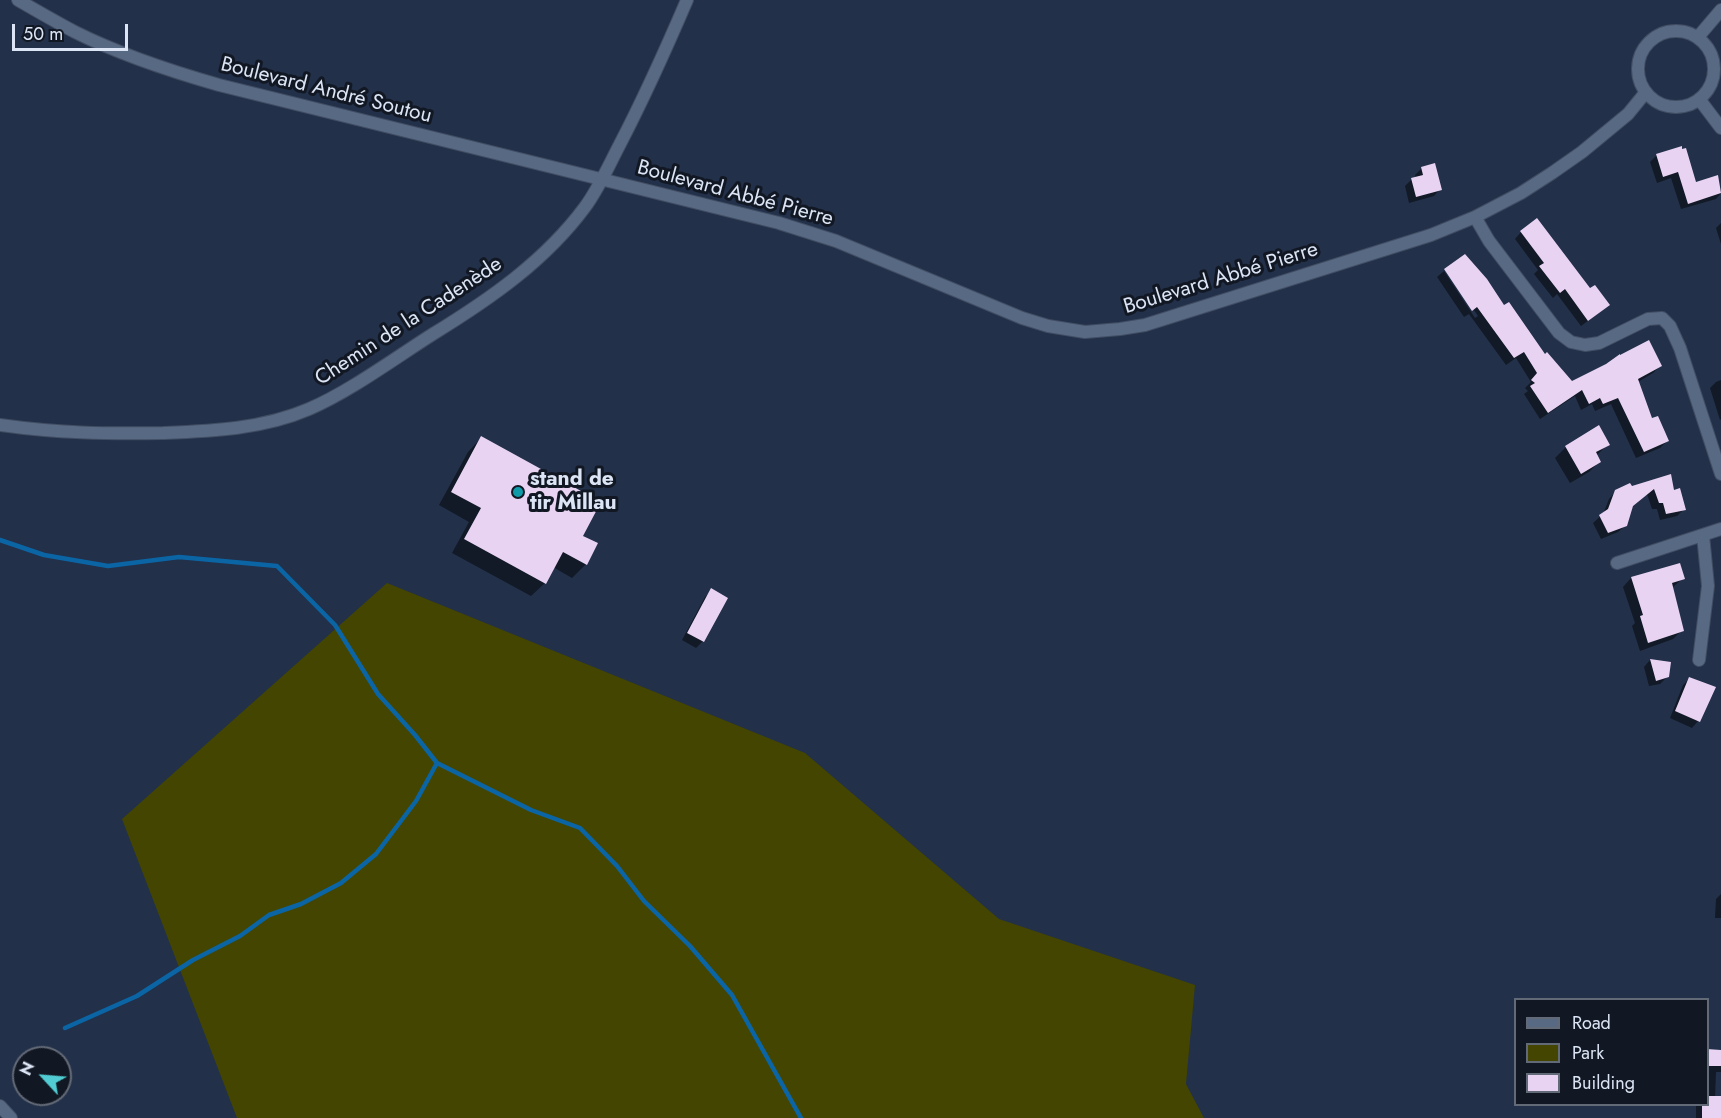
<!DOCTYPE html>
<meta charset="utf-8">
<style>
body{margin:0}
#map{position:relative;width:1721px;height:1118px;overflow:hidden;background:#223049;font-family:Jost,sans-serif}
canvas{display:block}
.legend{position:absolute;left:1514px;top:998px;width:195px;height:108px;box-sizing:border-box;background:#121823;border:2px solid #636a77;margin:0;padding:8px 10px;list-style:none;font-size:18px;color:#dce5f5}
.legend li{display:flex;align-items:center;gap:12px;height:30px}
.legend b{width:30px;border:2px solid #636a77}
.north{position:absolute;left:12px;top:1046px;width:60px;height:60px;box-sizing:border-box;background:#121823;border:2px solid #636a77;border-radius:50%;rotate:296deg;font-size:16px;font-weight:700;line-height:24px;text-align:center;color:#dce5f5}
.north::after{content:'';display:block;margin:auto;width:21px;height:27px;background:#51ccd2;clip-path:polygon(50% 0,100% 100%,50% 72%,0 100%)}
.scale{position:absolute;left:12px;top:24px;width:116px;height:27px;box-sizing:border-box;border:3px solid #dce5f5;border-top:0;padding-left:8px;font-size:18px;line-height:21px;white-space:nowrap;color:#dce5f5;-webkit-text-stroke:4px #121823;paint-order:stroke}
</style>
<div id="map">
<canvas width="1721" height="1118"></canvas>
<ul class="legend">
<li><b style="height:8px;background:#586984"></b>Road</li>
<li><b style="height:16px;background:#434501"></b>Park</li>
<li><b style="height:16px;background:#e9d3f2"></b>Building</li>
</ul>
<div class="north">N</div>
<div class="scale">50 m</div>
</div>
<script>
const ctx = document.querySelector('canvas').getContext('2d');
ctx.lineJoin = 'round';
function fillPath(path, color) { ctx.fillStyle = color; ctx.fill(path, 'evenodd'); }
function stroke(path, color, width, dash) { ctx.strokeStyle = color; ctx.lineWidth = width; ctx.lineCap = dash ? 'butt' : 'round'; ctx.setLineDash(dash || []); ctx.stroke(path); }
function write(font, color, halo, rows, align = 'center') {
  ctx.font = font + ' Jost,sans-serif'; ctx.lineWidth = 6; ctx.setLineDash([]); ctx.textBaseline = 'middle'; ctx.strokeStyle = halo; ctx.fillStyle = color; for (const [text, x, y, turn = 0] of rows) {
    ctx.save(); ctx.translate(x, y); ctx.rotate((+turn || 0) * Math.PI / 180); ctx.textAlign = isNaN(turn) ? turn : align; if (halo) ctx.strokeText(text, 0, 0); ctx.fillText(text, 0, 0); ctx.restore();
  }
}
const green = new Path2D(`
 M 387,583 L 805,753 L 999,919 L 1195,985 L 1186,1084 L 1204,1118 L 237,1118 L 122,819 Z`);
const shadow = new Path2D(`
 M 1657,155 L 1695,184 L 1717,177 L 1721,193 L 1716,199 L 1681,209 L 1671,178 L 1657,183 L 1650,162 Z
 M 1422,168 L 1440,189 L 1434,196 L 1409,203 L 1405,186 L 1412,179 L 1416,178 L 1415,175 Z
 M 1721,223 L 1721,244 L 1716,228 Z
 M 1521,232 L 1601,311 L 1581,326 L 1557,294 L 1553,298 L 1534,274 L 1538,270 L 1515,239 Z
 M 1446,269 L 1503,308 L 1545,356 L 1572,383 L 1660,366 L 1653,373 L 1638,382 L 1652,420 L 1667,441 L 1660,448 L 1636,458 L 1611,404 L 1595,411 L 1592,404 L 1581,410 L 1575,396 L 1540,419 L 1524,394 L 1528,391 L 1525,388 L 1531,382 L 1516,358 L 1506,365 L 1469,314 L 1464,317 L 1437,277 L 1444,271 L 1475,318 L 1478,316 Z
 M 1721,380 L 1721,419 L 1720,420 L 1710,388 L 1716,382 Z
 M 1598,427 L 1608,444 L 1596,456 L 1600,461 L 1589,472 L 1570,483 L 1555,458 L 1566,447 Z
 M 481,438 L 581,536 L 596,544 L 586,564 L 572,578 L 553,567 L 545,583 L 531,596 L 452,553 L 469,522 L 439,505 L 468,452 Z
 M 1670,476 L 1673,492 L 1684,509 L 1677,516 L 1660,520 L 1657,509 L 1652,509 L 1647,494 L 1631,507 L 1626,525 L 1618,532 L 1601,539 L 1593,523 L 1603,514 L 1609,499 L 1616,491 Z
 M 1631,578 L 1683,578 L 1672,588 L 1682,630 L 1673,639 L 1640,651 L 1632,626 L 1635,623 L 1623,587 Z
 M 712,590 L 703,641 L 696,648 L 682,640 L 705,597 Z
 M 1650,660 L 1669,663 L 1667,677 L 1660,684 L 1649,686 L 1644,667 Z
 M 1689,679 L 1714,688 L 1698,721 L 1692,728 L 1670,718 L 1683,685 Z
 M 1721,894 L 1721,918 L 1715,918 L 1716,899 Z
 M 1708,1051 L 1721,1052 L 1721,1072 L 1716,1072 L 1715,1098 L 1721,1098 L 1721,1118 L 1696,1118 L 1696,1104 L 1708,1104 Z`);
const stream = new Path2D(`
 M 0,540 L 44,555 L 108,566 L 179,557 L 277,566 L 335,625 L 378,694 L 415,735 L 437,763 L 531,810 L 580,828 L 617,866 L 644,901 L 690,946 L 732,995 L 801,1118
 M 65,1028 L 137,996 L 193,960 L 240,936 L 269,915 L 301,904 L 341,883 L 376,854 L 416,801 L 437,763`);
const building = new Path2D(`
 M 1682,146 L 1682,149 L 1686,148 L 1696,182 L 1718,175 L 1721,193 L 1688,204 L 1678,172 L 1663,177 L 1656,154 Z
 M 1435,163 L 1442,190 L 1416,197 L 1411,178 L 1423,175 L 1421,167 Z
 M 1537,218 L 1590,288 L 1595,285 L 1610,305 L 1588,321 L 1565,289 L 1560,293 L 1539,266 L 1544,263 L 1520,231 Z
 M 1465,254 L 1487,279 L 1504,305 L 1509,302 L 1545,354 L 1547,352 L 1572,381 L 1606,364 L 1620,354 L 1620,355 L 1649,340 L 1662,366 L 1638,379 L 1652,418 L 1658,416 L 1669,441 L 1644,452 L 1618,398 L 1603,404 L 1600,398 L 1589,404 L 1582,390 L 1548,413 L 1530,386 L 1535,383 L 1531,380 L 1537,373 L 1524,352 L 1514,358 L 1477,307 L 1472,311 L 1444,269 Z
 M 1599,425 L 1610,445 L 1596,452 L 1601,462 L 1581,474 L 1565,446 Z
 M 481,436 L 601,502 L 583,536 L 598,543 L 587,565 L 563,552 L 546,584 L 464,539 L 481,508 L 451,492 Z
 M 1671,474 L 1674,490 L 1680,488 L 1686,510 L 1666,514 L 1663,503 L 1659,503 L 1654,489 L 1633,506 L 1627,526 L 1608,533 L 1599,515 L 1608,509 L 1615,490 L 1630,483 L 1632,486 Z
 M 1680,563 L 1685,579 L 1672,583 L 1684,631 L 1648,643 L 1640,616 L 1643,615 L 1631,577 Z
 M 711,588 L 728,598 L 704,642 L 687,633 Z
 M 1650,659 L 1671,662 L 1669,677 L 1656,681 Z
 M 1689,677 L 1716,687 L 1700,722 L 1675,711 Z
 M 1707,1049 L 1721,1050 L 1721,1066 L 1707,1066 Z
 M 1707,1096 L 1721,1096 L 1721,1118 L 1702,1118 L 1702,1104 L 1707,1104 Z`);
const minor = new Path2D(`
 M 18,0 C 37,11 56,22 75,32 C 121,55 170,71 219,85 L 779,223 L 836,241 L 1022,318 L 1048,326 L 1085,332 L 1120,329 L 1145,325 L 1431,235 L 1475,217 L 1521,193 L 1552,173 L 1582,152 L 1628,114 L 1646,92
 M1638 69a38 38 0 1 1 76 0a38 38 0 1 1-76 0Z
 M 1698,37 L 1721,10
 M 1699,99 L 1721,128
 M 1475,217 L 1489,241 L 1559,333 L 1571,342 L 1585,345 L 1599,343 L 1648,319 L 1662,318 L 1670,326 L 1680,348 L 1721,474
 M 0,425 C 56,433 106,434 163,433 C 212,431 263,429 309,409 C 349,392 395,358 433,334 C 490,299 545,261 585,207 C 599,188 609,165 620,144 C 645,96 666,49 687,0
 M 1617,563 L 1721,529
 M 1699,660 L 1708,586 L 1703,535
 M 0,1106 L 11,1118`);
const markers = [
 [518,492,6,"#0f9aa8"]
];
const streetNames = [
 ["Boulevard André Soutou",326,91,14],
 ["Boulevard Abbé Pierre",735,194,15],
 ["Boulevard Abbé Pierre",1221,279,-17],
 ["Chemin de la Cadenède",409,322,-33]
];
const poiNames = [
 ["stand de",530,480],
 ["tir Millau",530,504]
];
fillPath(green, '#434501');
fillPath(shadow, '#0007');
stroke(stream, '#0b65a5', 4.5);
fillPath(building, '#e9d3f2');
stroke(minor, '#414d62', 14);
stroke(minor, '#586984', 12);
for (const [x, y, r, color] of markers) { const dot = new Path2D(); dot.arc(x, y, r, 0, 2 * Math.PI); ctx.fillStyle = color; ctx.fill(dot); stroke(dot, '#121823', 2); }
write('21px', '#dce5f5', '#121823', streetNames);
write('bold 21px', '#dce5f5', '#121823', poiNames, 'left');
</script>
